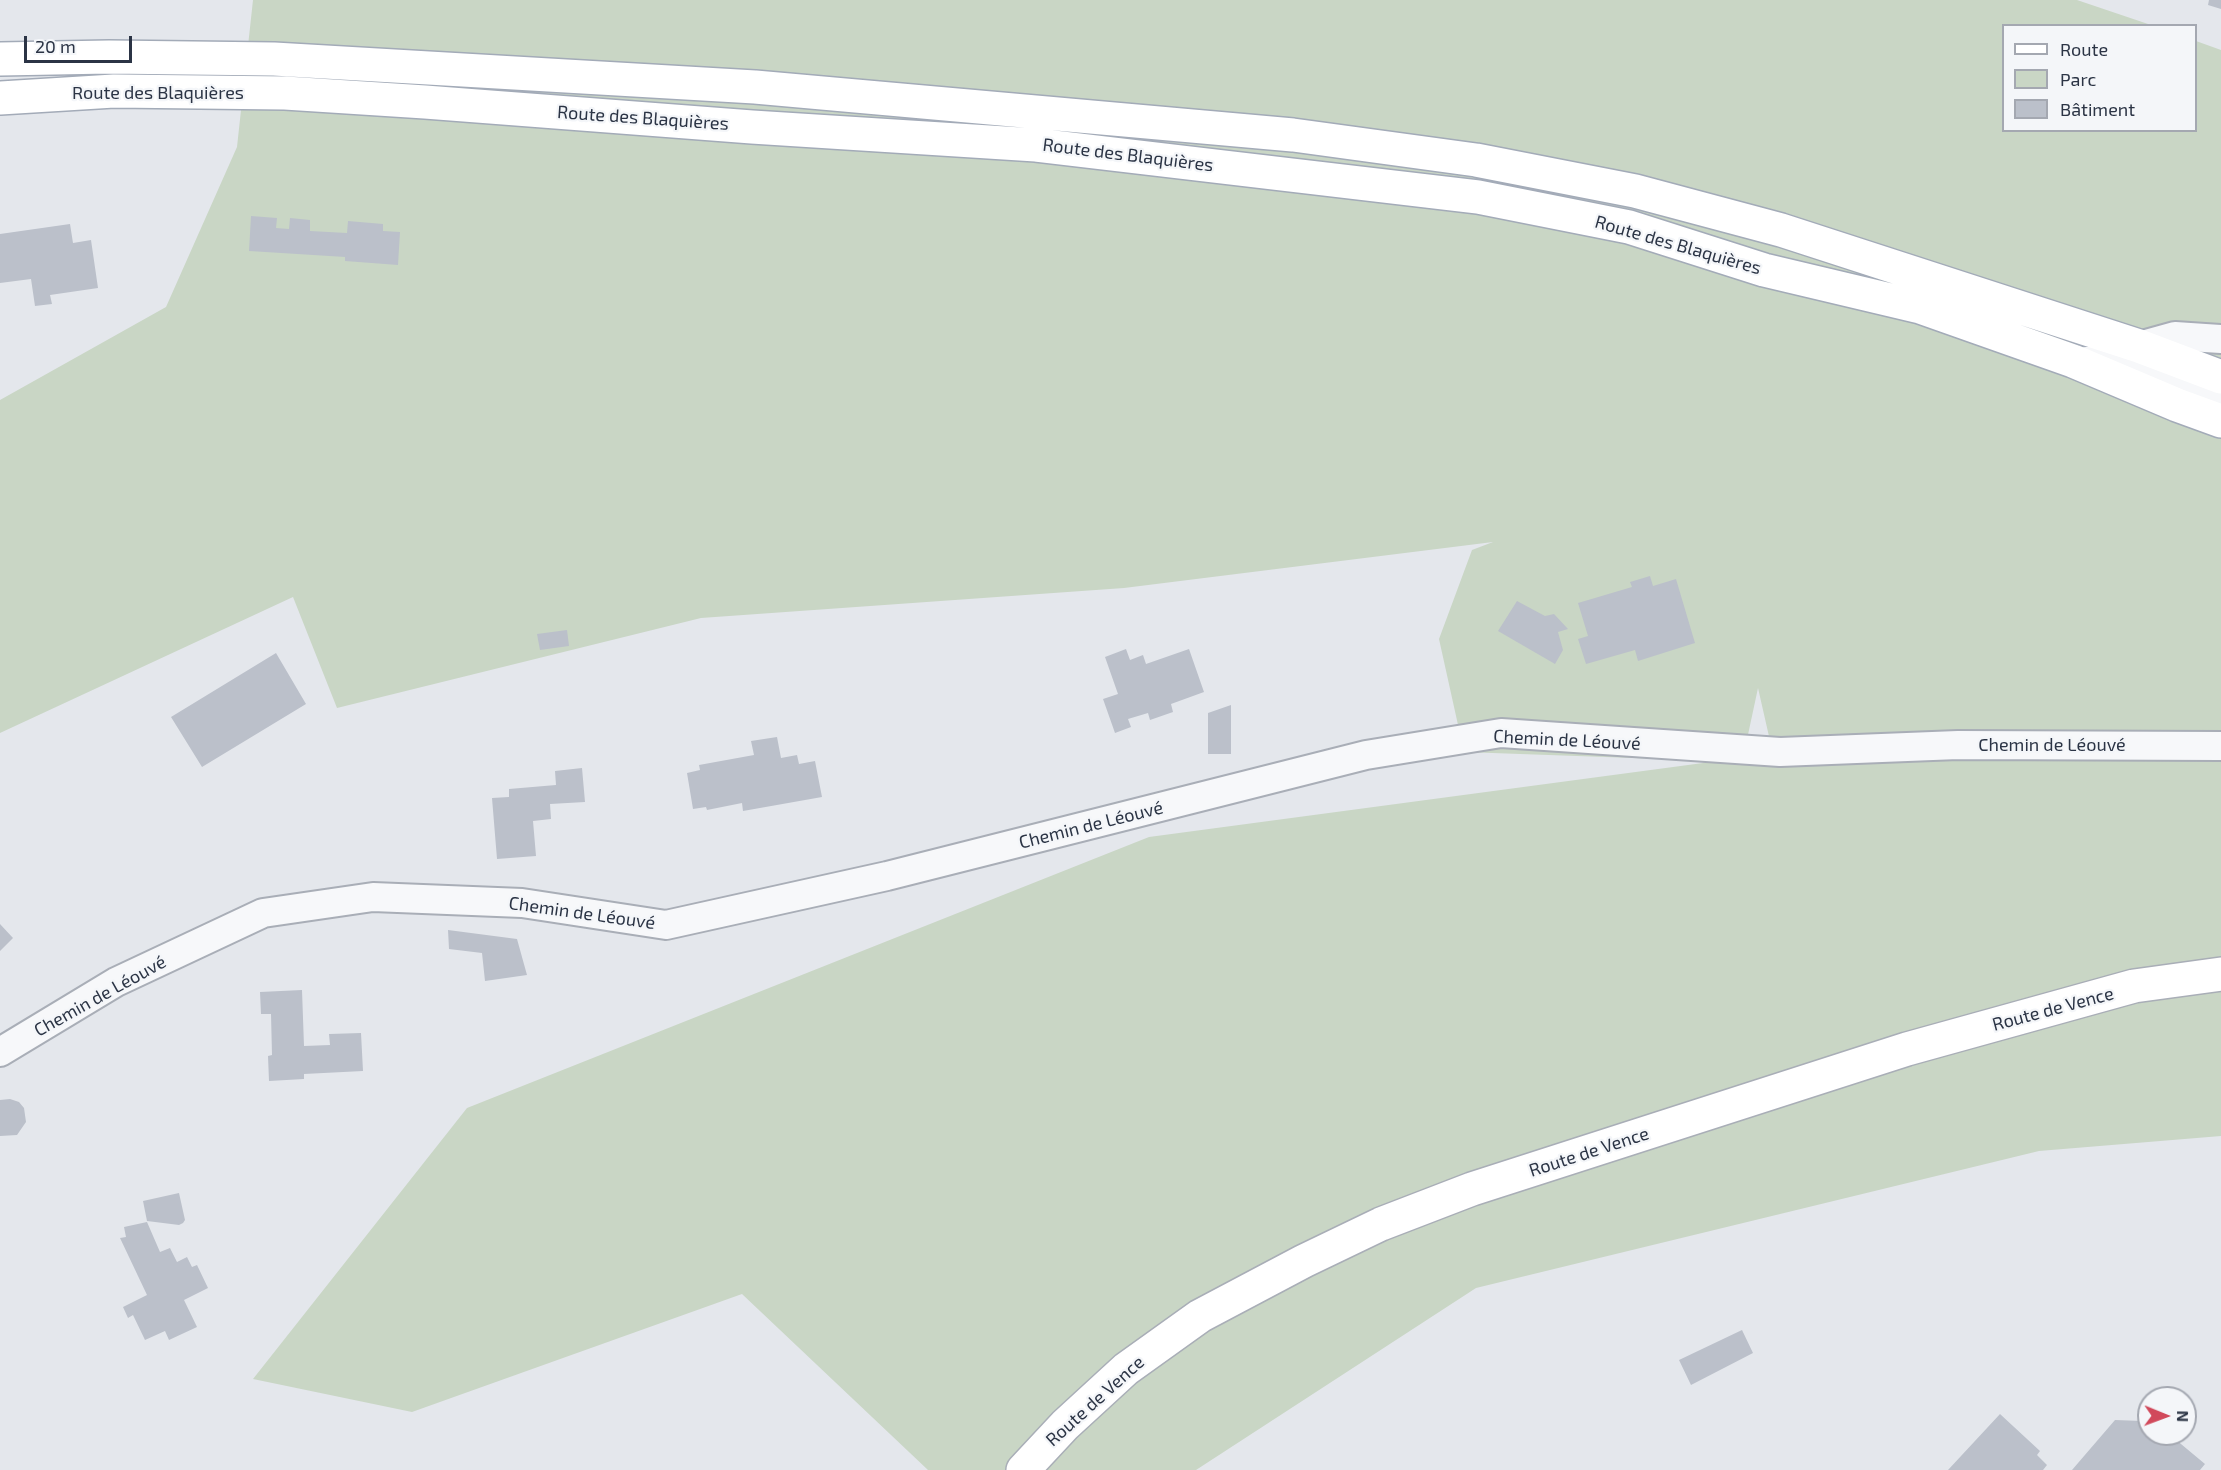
<!DOCTYPE html>
<meta charset="utf-8">
<style>
body{margin:0}
#map{position:relative;width:2221px;height:1470px;overflow:hidden;background:#e4e7ec;font-family:"Exo 2",sans-serif}
canvas{display:block}
.legend{position:absolute;left:2002px;top:24px;width:195px;height:108px;box-sizing:border-box;background:#f4f6f9;border:2px solid #a4a8b1;margin:0;padding:8px 10px;list-style:none;font-size:18px;color:#2b3445}
.legend li{display:flex;align-items:center;gap:12px;height:30px}
.legend b{width:30px;border:2px solid #a4a8b1}
.north{position:absolute;left:2137px;top:1386px;width:60px;height:60px;box-sizing:border-box;background:#f4f6f9;border:2px solid #a4a8b1;border-radius:50%;rotate:91deg;font-size:16px;font-weight:700;line-height:24px;text-align:center;color:#2b3445}
.north::after{content:'';display:block;margin:auto;width:21px;height:27px;background:#d1495b;clip-path:polygon(50% 0,100% 100%,50% 72%,0 100%)}
.scale{position:absolute;left:24px;top:36px;width:108px;height:27px;box-sizing:border-box;border:3px solid #2b3445;border-top:0;padding-left:8px;font-size:18px;line-height:21px;white-space:nowrap;color:#2b3445;-webkit-text-stroke:4px #f4f6f9;paint-order:stroke}
</style>
<div id="map">
<canvas width="2221" height="1470"></canvas>
<ul class="legend">
<li><b style="height:8px;background:#fff"></b>Route</li>
<li><b style="height:16px;background:#c9d6c5"></b>Parc</li>
<li><b style="height:16px;background:#bbc0ca"></b>Bâtiment</li>
</ul>
<div class="north">N</div>
<div class="scale">20 m</div>
</div>
<script>
const ctx = document.querySelector('canvas').getContext('2d');
ctx.lineJoin = 'round';
function fillPath(path, color) { ctx.fillStyle = color; ctx.fill(path, 'evenodd'); }
function stroke(path, color, width, dash) { ctx.strokeStyle = color; ctx.lineWidth = width; ctx.lineCap = dash ? 'butt' : 'round'; ctx.setLineDash(dash || []); ctx.stroke(path); }
function write(font, color, halo, rows, align = 'center') {
  ctx.font = font + ' "Exo 2",sans-serif'; ctx.lineWidth = 4.5; ctx.setLineDash([]); ctx.textBaseline = 'middle'; ctx.strokeStyle = halo; ctx.fillStyle = color; for (const [text, x, y, turn = 0] of rows) {
    ctx.save(); ctx.translate(x, y); ctx.rotate((+turn || 0) * Math.PI / 180); ctx.textAlign = isNaN(turn) ? turn : align; if (halo) ctx.strokeText(text, 0, 0); ctx.fillText(text, 0, 0); ctx.restore();
  }
}
const green = new Path2D(`
 M 253,0 L 2077,0 L 2151,25 L 2004,26 L 2004,130 L 2196,130 L 2196,41 L 2221,50 L 2221,1136 L 2039,1151 L 1476,1288 L 1196,1470 L 928,1470 L 742,1294 L 412,1412 L 253,1379 L 467,1108 L 1149,837 L 1718,761 L 1464,752 L 1439,639 L 1472,550 L 1493,542 L 1124,588 L 701,618 L 337,708 L 293,597 L 0,733 L 0,400 L 166,307 L 237,147 ZM 1758,688 L 1773,754 L 1743,758 Z`);
const building = new Path2D(`
 M 2209,0 L 2221,0 L 2221,9 L 2208,5 Z
 M 251,216 L 277,218 L 276,228 L 289,229 L 290,218 L 310,220 L 310,231 L 347,233 L 348,221 L 383,224 L 383,231 L 400,232 L 398,265 L 345,261 L 345,257 L 249,251 Z
 M 70,224 L 73,243 L 91,240 L 98,288 L 50,295 L 52,304 L 35,306 L 31,279 L 0,283 L 0,234 Z
 M 1650,576 L 1653,586 L 1676,579 L 1695,643 L 1638,661 L 1635,650 L 1586,664 L 1578,639 L 1588,636 L 1578,603 L 1632,587 L 1630,582 Z
 M 1517,601 L 1545,616 L 1554,614 L 1568,629 L 1558,632 L 1563,650 L 1555,664 L 1498,631 Z
 M 567,630 L 569,646 L 540,650 L 537,634 Z
 M 1126,649 L 1130,660 L 1143,655 L 1146,664 L 1189,649 L 1204,692 L 1171,704 L 1173,712 L 1150,720 L 1148,713 L 1128,719 L 1131,727 L 1115,733 L 1103,699 L 1118,694 L 1105,657 Z
 M 276,653 L 306,704 L 202,767 L 171,717 Z
 M 1231,705 L 1231,754 L 1208,754 L 1208,713 Z
 M 777,737 L 781,758 L 797,755 L 799,764 L 815,761 L 822,797 L 743,811 L 742,803 L 707,810 L 706,807 L 693,809 L 687,773 L 700,770 L 699,765 L 754,755 L 751,741 Z
 M 582,768 L 585,802 L 550,804 L 551,819 L 533,821 L 536,856 L 497,859 L 492,798 L 509,797 L 509,789 L 556,785 L 555,771 Z
 M 0,924 L 13,938 L 0,951 Z
 M 448,930 L 517,939 L 527,975 L 485,981 L 482,953 L 449,949 Z
 M 302,990 L 304,1046 L 330,1045 L 329,1034 L 361,1033 L 363,1071 L 304,1074 L 304,1079 L 269,1081 L 268,1056 L 272,1055 L 271,1014 L 261,1014 L 260,992 Z
 M 10,1099 L 19,1102 L 24,1108 L 26,1122 L 17,1135 L 0,1136 L 0,1100 Z
 M 179,1193 L 185,1220 L 183,1223 L 179,1225 L 147,1221 L 143,1201 Z
 M 147,1222 L 160,1252 L 170,1248 L 177,1262 L 187,1257 L 192,1267 L 197,1265 L 208,1288 L 184,1300 L 197,1327 L 169,1340 L 165,1331 L 145,1340 L 133,1315 L 128,1318 L 123,1307 L 147,1295 L 120,1238 L 126,1237 L 124,1227 Z
 M 1742,1330 L 1753,1353 L 1691,1385 L 1679,1360 Z
 M 2000,1414 L 2040,1451 L 2037,1455 L 2047,1465 L 2043,1470 L 1948,1470 Z
 M 2115,1420 L 2142,1421 L 2149,1428 L 2149,1434 L 2154,1434 L 2158,1439 L 2163,1434 L 2169,1434 L 2205,1464 L 2200,1470 L 2072,1470 Z`);
const street = new Path2D(`
 M 2139,346 L 2175,336 L 2221,339
 M 2087,361 L 2112,360 L 2195,391 L 2221,391
 M 0,1052 L 116,982 L 263,913 L 373,897 L 522,903 L 666,925 L 887,876 L 1366,755 L 1501,733 L 1780,752 L 1958,745 L 2221,746`);
const secondary = new Path2D(`
 M 1023,1470 L 1065,1425 L 1126,1369 L 1200,1316 L 1304,1261 L 1381,1224 L 1472,1189 L 1907,1049 L 2134,986 L 2221,974`);
const primary = new Path2D(`
 M 0,59 L 109,57 L 274,59 L 755,87 L 1293,135 L 1476,160 L 1635,191 L 1781,230 L 2139,346 L 2221,377
 M 0,98 L 114,91 L 285,93 L 425,102 L 752,127 L 1036,145 L 1478,197 L 1629,227 L 1764,270 L 1920,307 L 2073,361 L 2177,405 L 2221,421`);
const streetNames = [
 ["Route des Blaquières",158,93],
 ["Route des Blaquières",643,118,4],
 ["Route des Blaquières",1128,155,7],
 ["Route des Blaquières",1678,245,16],
 ["Chemin de Léouvé",1567,740,3],
 ["Chemin de Léouvé",2052,745],
 ["Chemin de Léouvé",1091,825,-14],
 ["Chemin de Léouvé",582,913,8],
 ["Chemin de Léouvé",100,996,-29],
 ["Route de Vence",2053,1009,-15],
 ["Route de Vence",1589,1152,-18],
 ["Route de Vence",1095,1401,-42]
];
fillPath(green, '#c9d6c5');
fillPath(building, '#bbc0ca');
stroke(street, '#a9aeb7', 32);
stroke(secondary, '#a9aeb7', 36);
stroke(primary, '#a3abb8', 36);
stroke(street, '#f7f8fa', 28);
stroke(secondary, '#fff', 33);
stroke(primary, '#fff', 33);
write('18px', '#2b3445', '#f4f6f9', streetNames);
</script>
